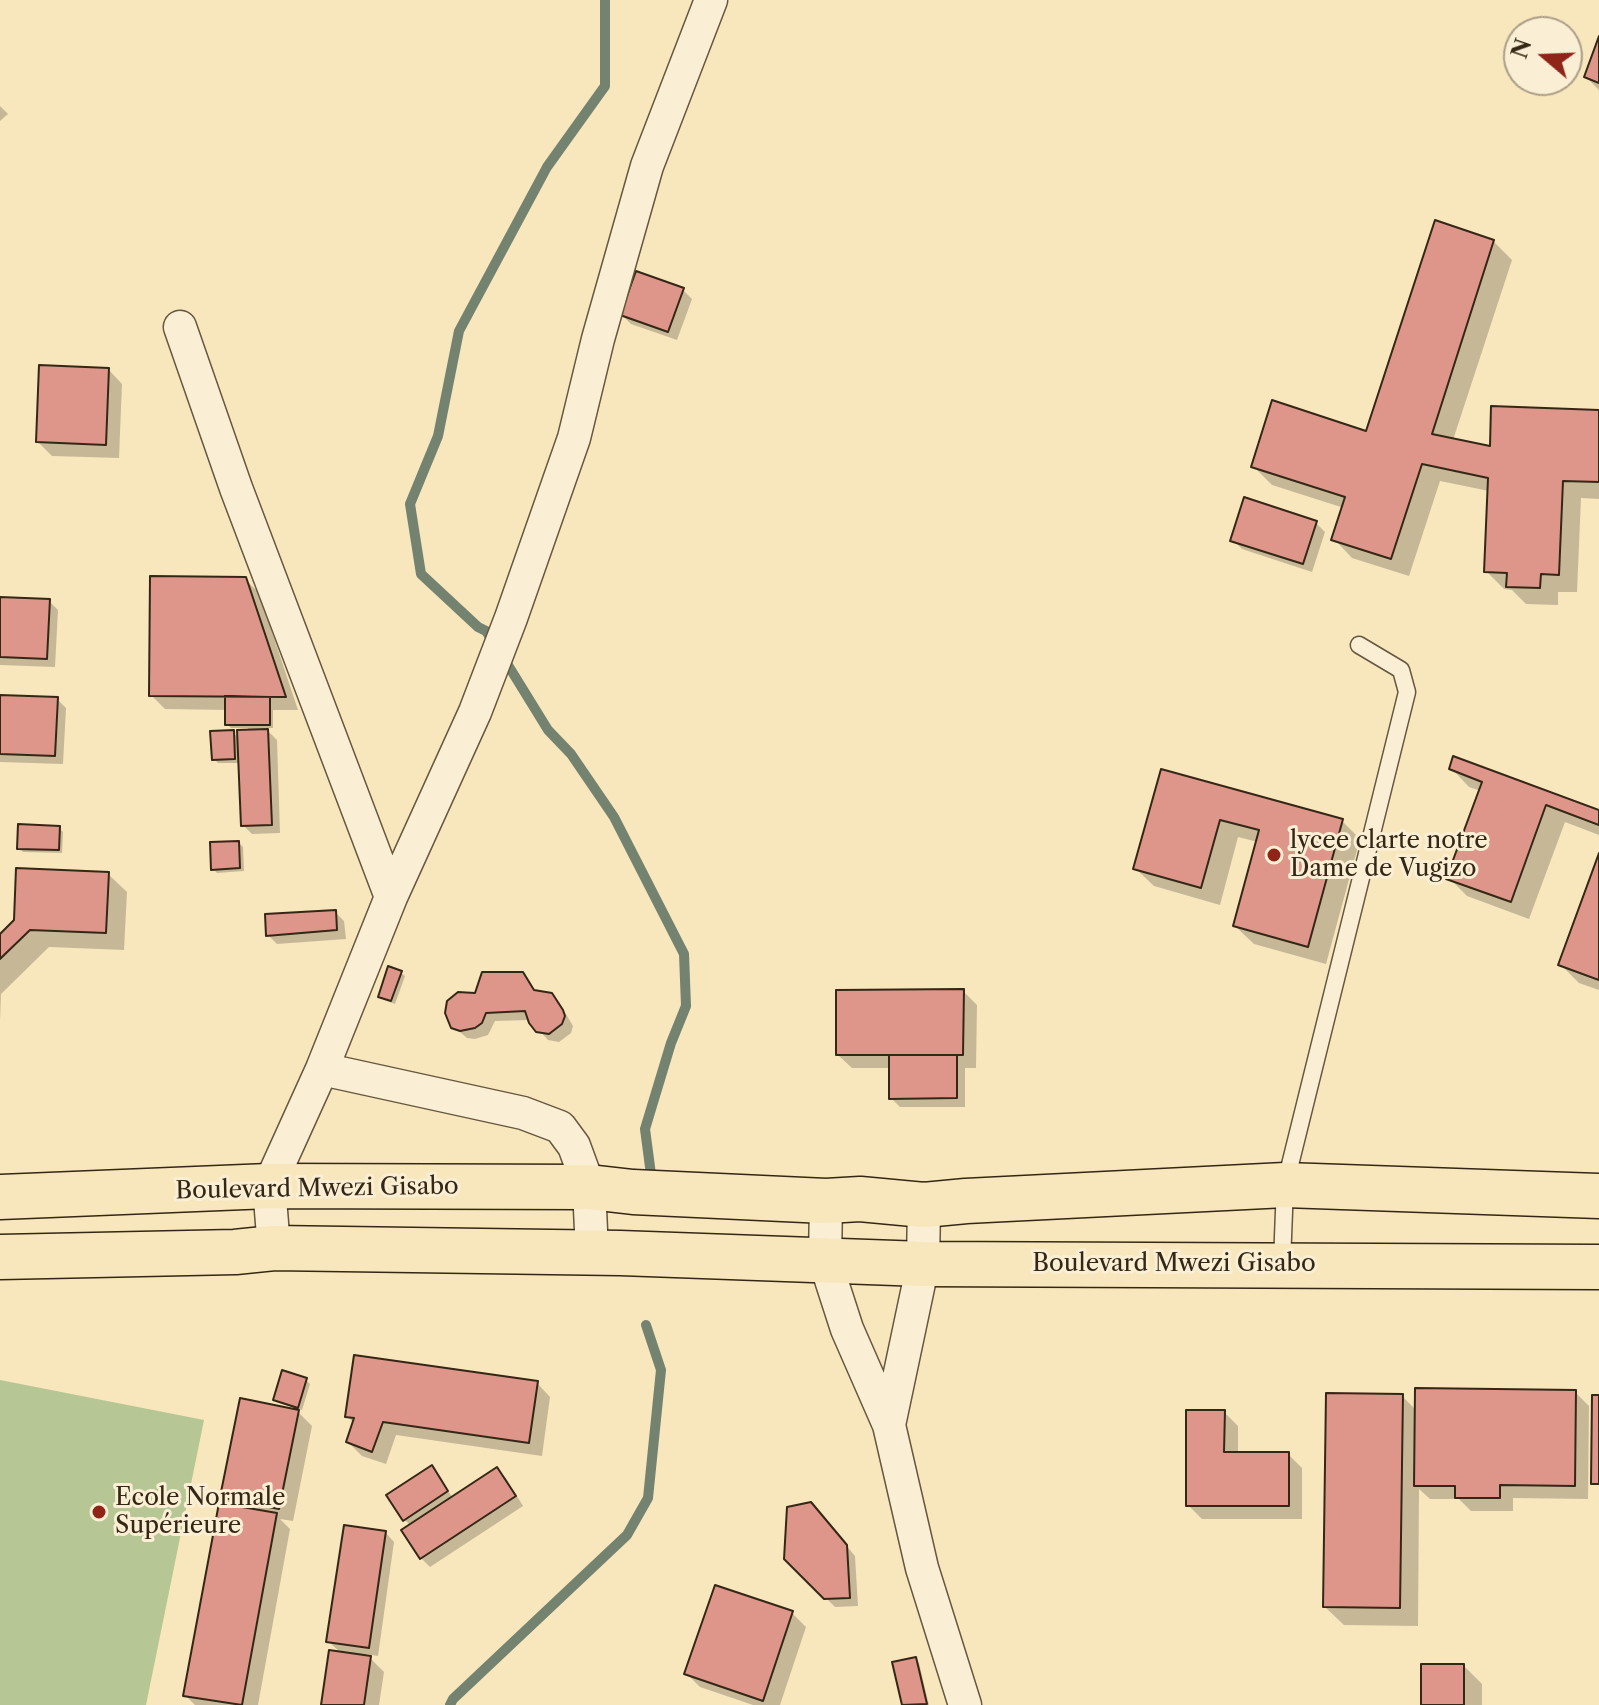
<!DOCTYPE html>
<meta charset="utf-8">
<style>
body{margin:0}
#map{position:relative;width:1599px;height:1705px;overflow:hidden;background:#f8e6bd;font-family:"Libre Caslon Text",serif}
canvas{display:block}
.north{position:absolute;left:1503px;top:16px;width:80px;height:80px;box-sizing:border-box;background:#faefd4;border:2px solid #ab9f88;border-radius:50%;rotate:289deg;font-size:22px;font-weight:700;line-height:32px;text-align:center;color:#352715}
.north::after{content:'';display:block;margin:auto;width:28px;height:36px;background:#8f2418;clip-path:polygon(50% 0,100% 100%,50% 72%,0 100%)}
</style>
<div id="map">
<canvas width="1599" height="1705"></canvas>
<div class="north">N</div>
</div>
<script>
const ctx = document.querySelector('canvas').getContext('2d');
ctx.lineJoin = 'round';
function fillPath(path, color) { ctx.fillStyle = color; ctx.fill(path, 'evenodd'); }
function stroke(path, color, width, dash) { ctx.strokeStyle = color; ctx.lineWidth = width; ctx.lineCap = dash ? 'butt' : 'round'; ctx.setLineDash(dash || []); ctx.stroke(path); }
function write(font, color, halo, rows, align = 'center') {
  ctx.font = font + ' "Libre Caslon Text",serif'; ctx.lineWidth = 6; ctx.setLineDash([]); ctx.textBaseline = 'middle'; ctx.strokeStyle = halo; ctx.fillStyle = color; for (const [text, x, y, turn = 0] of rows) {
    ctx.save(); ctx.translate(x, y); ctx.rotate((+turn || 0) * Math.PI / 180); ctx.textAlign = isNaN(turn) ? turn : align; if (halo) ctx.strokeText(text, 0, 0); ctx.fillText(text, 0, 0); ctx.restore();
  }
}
const green = new Path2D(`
 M 0,1380 L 204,1420 L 146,1705 L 0,1705 Z`);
const shadow = new Path2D(`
 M 1599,41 L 1599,90 L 1586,77 Z
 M 0,106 L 8,114 L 0,121 Z
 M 1493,241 L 1512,260 L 1453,440 L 1491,448 L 1599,412 L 1599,499 L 1581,498 L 1577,592 L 1558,592 L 1558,605 L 1526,604 L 1512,590 L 1504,589 L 1486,571 L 1489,491 L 1440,481 L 1409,576 L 1352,558 L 1334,539 L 1344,508 L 1272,485 L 1253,466 L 1368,434 Z
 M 683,290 L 692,299 L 677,340 L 631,324 L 622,315 Z
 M 109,370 L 122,384 L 119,458 L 52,456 L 38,442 Z
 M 1316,523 L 1325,532 L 1312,572 L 1242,549 L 1233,540 Z
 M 245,579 L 259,593 L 298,710 L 273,710 L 273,728 L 265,728 L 277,740 L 280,833 L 252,834 L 243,825 L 240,763 L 218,763 L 214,759 L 233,732 L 239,739 L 248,732 L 248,728 L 231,728 L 227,724 L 227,710 L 165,709 L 151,695 Z
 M 0,599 L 49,601 L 58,610 L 55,667 L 0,665 Z
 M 0,697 L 57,699 L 66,708 L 63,764 L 0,762 Z
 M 1451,768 L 1599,812 L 1599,835 L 1565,822 L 1529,919 L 1467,896 L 1449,878 L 1481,791 L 1469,787 Z
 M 1162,772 L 1342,821 L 1360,839 L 1326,964 L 1254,944 L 1235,926 L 1258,842 L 1238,837 L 1220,905 L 1154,886 L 1135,868 Z
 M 59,828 L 63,832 L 62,853 L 23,852 L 19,848 Z
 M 239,843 L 243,847 L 244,871 L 217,873 L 213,869 Z
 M 1599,859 L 1599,990 L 1579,983 L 1560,964 Z
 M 108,874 L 127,892 L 124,950 L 49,947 L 1,994 L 0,1021 L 0,937 Z
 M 335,912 L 344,921 L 346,939 L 277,944 L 268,935 Z
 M 401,973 L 405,976 L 395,1004 L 384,1000 L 380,996 Z
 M 522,974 L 537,993 L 551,995 L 560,1004 L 573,1026 L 571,1033 L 559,1042 L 548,1040 L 530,1020 L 495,1021 L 488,1035 L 475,1039 L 467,1038 L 450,1024 L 476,995 Z
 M 963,991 L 977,1005 L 976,1068 L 965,1068 L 965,1107 L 900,1107 L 891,1098 L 891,1068 L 852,1068 L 838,1055 Z
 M 306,1380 L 310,1384 L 302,1410 L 279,1403 L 275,1399 Z
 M 537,1383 L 550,1397 L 542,1456 L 396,1435 L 386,1464 L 362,1456 L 348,1442 L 354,1423 L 347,1416 Z
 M 1575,1392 L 1589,1406 L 1588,1499 L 1513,1498 L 1513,1511 L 1471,1511 L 1459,1499 L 1430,1499 L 1419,1489 L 1418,1626 L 1344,1625 L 1325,1607 L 1402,1396 L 1417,1411 Z
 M 295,1409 L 312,1426 L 293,1521 L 280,1519 L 290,1529 L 258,1705 L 195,1705 L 185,1695 L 234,1508 L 222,1496 Z
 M 1224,1412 L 1238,1426 L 1238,1454 L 1288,1454 L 1302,1468 L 1302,1519 L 1202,1519 L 1188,1505 Z
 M 431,1468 L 453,1498 L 497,1470 L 506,1478 L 523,1506 L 430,1567 L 421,1558 L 411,1526 L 404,1519 Z
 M 819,1513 L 855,1556 L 858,1606 L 835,1607 L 786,1558 Z
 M 385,1532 L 394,1542 L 378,1656 L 366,1654 L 384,1672 L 379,1705 L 323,1705 L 341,1653 L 328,1641 Z
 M 792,1613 L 806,1627 L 780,1705 L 753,1705 L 700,1687 L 686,1673 Z
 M 915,1659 L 919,1663 L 929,1705 L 904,1705 L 895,1664 Z
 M 1464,1666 L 1482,1684 L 1482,1705 L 1423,1705 Z`);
const stream = new Path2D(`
 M 494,644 L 486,631 L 478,627 L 421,574 L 410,504 L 438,436 L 459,331 L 547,167 L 605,86 L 605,0
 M 503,657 L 548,730 L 571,754 L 614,817 L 684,954 L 686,1006 L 671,1043 L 645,1129 L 652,1182
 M 450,1705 L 453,1699 L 627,1535 L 648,1498 L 661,1370 L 646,1325`);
const building = new Path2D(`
 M 1599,36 L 1599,83 L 1584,77 Z
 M 1435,220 L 1494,240 L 1432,434 L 1490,446 L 1491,406 L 1599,410 L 1599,482 L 1563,481 L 1559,575 L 1541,574 L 1540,588 L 1506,587 L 1507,573 L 1484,572 L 1488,478 L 1422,464 L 1391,559 L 1331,540 L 1345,497 L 1251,467 L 1272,400 L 1366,431 Z
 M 636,271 L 684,288 L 668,332 L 620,315 Z
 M 39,365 L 109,368 L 106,445 L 36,442 Z
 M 1244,497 L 1317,521 L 1303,564 L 1230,541 Z
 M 150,576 L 246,577 L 286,697 L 149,696 Z
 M 0,597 L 50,599 L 47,659 L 0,657 Z
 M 0,695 L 58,697 L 55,756 L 0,754 Z
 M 225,696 L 270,697 L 270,725 L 225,725 Z
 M 268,729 L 272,825 L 241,826 L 237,730 Z
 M 234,730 L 235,759 L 212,760 L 210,731 Z
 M 1453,756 L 1599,810 L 1599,825 L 1546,805 L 1511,902 L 1446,879 L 1482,782 L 1449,769 Z
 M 1161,769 L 1343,819 L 1308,947 L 1233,926 L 1259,830 L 1220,820 L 1201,888 L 1133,869 Z
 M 18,824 L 60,826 L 59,850 L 17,849 Z
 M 239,841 L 240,868 L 211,870 L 210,842 Z
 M 1599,853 L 1599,980 L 1558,965 Z
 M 16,868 L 109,872 L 106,933 L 30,930 L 0,959 L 0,934 L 14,920 Z
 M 336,910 L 337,930 L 266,936 L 265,914 Z
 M 388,966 L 402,971 L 391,1001 L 378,997 Z
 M 482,972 L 523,972 L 534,990 L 552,993 L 563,1010 L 565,1016 L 562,1024 L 549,1034 L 536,1032 L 529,1023 L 525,1011 L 486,1013 L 482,1023 L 475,1028 L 460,1031 L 451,1028 L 445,1013 L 447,1001 L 458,992 L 475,993 Z
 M 964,989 L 963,1055 L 836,1055 L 836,990 Z
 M 889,1055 L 957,1055 L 957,1098 L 889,1099 Z
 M 354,1355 L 538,1381 L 529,1443 L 383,1422 L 372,1452 L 346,1442 L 354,1418 L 345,1417 Z
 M 282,1370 L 307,1378 L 298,1408 L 273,1400 Z
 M 1415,1388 L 1576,1390 L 1575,1486 L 1500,1485 L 1500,1498 L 1455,1498 L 1455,1486 L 1414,1486 Z
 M 1326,1393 L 1403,1394 L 1400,1608 L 1323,1607 Z
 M 1592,1395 L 1599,1395 L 1599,1484 L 1591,1484 Z
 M 240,1398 L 299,1410 L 279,1509 L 220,1497 Z
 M 1186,1410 L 1225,1410 L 1224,1452 L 1289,1452 L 1289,1506 L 1186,1506 Z
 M 432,1465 L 448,1491 L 403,1521 L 386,1495 Z
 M 497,1467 L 516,1496 L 420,1559 L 401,1530 Z
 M 811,1502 L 847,1545 L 850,1598 L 824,1599 L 784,1559 L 787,1507 Z
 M 219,1503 L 277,1513 L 242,1705 L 183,1696 Z
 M 344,1525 L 386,1531 L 369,1648 L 326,1642 Z
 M 715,1585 L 793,1611 L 763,1701 L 684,1674 Z
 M 329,1650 L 371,1656 L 364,1705 L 321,1705 Z
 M 916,1657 L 927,1704 L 902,1705 L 892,1662 Z
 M 1421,1664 L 1464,1664 L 1464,1705 L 1421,1705 Z`);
const lane = new Path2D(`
 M 1282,1263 L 1285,1185 L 1407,692 L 1401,670 L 1359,645`);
const street = new Path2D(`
 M 180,327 L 236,488 L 391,897
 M 322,1069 L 523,1113 L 560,1127 L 574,1146 L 589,1187 L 592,1252
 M 826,1201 L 825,1261 L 847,1329 L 889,1425 L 922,1568 L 965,1705
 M 274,1248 L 269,1186 L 322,1069 L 391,897 L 475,712 L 511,618 L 574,438 L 598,339 L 647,166 L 711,0
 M 889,1425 L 923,1264 L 924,1205`);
const primary = new Path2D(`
 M 0,1197 L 269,1186 L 589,1187 L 633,1192 L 826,1201 L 860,1199 L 924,1205 L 966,1201 L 1285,1185 L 1599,1196
 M 0,1257 L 235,1252 L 274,1248 L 620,1253 L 923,1264 L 1599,1267`);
const markers = [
 [1274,855,8,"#8f2418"],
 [99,1512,8,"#8f2418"]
];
const poiNames = [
 ["lycee clarte notre",1290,841],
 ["Dame de Vugizo",1290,869],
 ["Ecole Normale",115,1498],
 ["Supérieure",115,1526]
];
const streetNames = [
 ["Boulevard Mwezi Gisabo",317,1189,-1],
 ["Boulevard Mwezi Gisabo",1174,1264]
];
fillPath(green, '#b7c695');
fillPath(shadow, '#0003');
stroke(stream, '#748370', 10);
fillPath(building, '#dd9689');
stroke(building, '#352715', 2);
stroke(lane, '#66573f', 19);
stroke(street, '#66573f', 35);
stroke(primary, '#352715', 47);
stroke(lane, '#faefd4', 16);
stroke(street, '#faefd4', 32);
stroke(primary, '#f8e6bd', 44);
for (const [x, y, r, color] of markers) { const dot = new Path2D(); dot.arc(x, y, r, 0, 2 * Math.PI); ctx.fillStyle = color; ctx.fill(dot); stroke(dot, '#faefd4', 3); }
write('24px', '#352715', '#faefd4', poiNames, 'left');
write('24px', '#352715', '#faefd4', streetNames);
</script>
